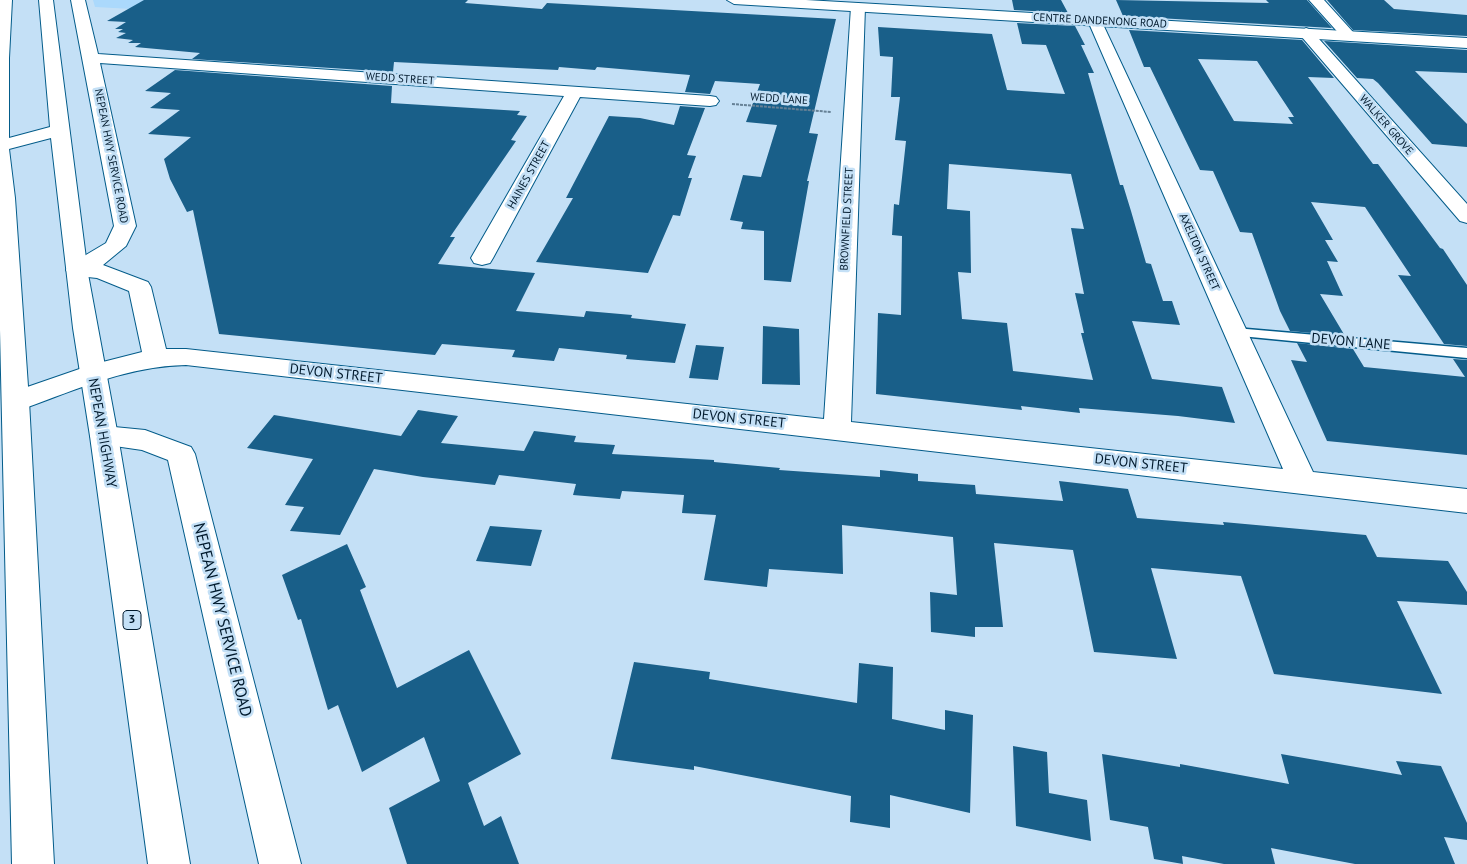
<!DOCTYPE html>
<style>
body{margin:0}
canvas{display:block;background:#c4e0f6}
</style>
<canvas width="1467" height="864"></canvas>
<script>
const ctx = document.querySelector('canvas').getContext('2d');
ctx.lineJoin = 'round';
function fillPath(path, color) { ctx.fillStyle = color; ctx.fill(path, 'evenodd'); }
function stroke(path, color, width, dash) { ctx.strokeStyle = color; ctx.lineWidth = width; ctx.lineCap = dash ? 'butt' : 'round'; ctx.setLineDash(dash || []); ctx.stroke(path); }
function write(font, color, halo, rows, align = 'center') {
  ctx.font = font + ' "PT Sans",sans-serif'; ctx.lineWidth = 5; ctx.setLineDash([]); ctx.textBaseline = 'middle'; ctx.strokeStyle = halo; ctx.fillStyle = color; for (const [text, x, y, turn = 0] of rows) {
    ctx.save(); ctx.translate(x, y); ctx.rotate((+turn || 0) * Math.PI / 180); ctx.textAlign = isNaN(turn) ? turn : align; if (halo) ctx.strokeText(text, 0, 0); ctx.fillText(text, 0, 0); ctx.restore();
  }
}
const built = new Path2D(`
 M 93,0 L 188,0 L 170,11 L 95,7 Z`);
const building = new Path2D(`
 M 144,0 L 468,0 L 465,3 L 542,9 L 547,3 L 836,19 L 809,133 L 818,134 L 807,181 L 809,181 L 791,282 L 764,280 L 764,231 L 741,229 L 743,222 L 730,220 L 743,175 L 761,177 L 777,125 L 746,122 L 760,84 L 715,81 L 710,94 L 685,92 L 690,75 L 597,67 L 595,70 L 559,67 L 558,70 L 394,62 L 393,72 L 192,59 L 200,53 L 135,47 L 141,43 L 128,43 L 133,40 L 116,38 L 126,33 L 118,32 L 123,29 L 115,29 L 126,22 L 107,21 Z
 M 1012,0 L 1061,0 L 1068,13 L 1014,10 Z
 M 1116,0 L 1269,3 L 1266,0 L 1307,0 L 1332,28 L 1123,16 Z
 M 1327,0 L 1384,0 L 1394,9 L 1467,15 L 1467,36 L 1353,30 Z
 M 1017,23 L 1075,26 L 1085,45 L 1081,45 L 1094,73 L 1088,73 L 1120,185 L 1123,185 L 1131,211 L 1146,263 L 1151,264 L 1163,301 L 1172,301 L 1180,325 L 1132,321 L 1152,379 L 1222,387 L 1235,423 L 1178,416 L 1079,408 L 1080,413 L 1021,406 L 1022,410 L 876,394 L 878,313 L 901,315 L 902,236 L 892,235 L 894,204 L 899,205 L 906,141 L 895,140 L 900,97 L 891,97 L 893,57 L 880,56 L 878,27 L 992,34 L 1007,90 L 1065,94 L 1046,45 L 1022,44 ZM 949,164 L 1071,174 L 1084,229 L 1071,228 L 1084,294 L 1075,293 L 1084,333 L 1081,333 L 1093,380 L 1013,371 L 1007,323 L 962,319 L 958,272 L 971,273 L 970,211 L 947,209 Z
 M 1129,30 L 1302,40 L 1334,78 L 1308,77 L 1373,164 L 1378,164 L 1440,248 L 1443,249 L 1467,285 L 1467,346 L 1444,344 L 1398,275 L 1411,276 L 1365,207 L 1311,202 L 1333,240 L 1325,240 L 1338,262 L 1327,261 L 1343,296 L 1320,294 L 1345,336 L 1290,331 L 1280,311 L 1252,233 L 1240,232 L 1213,171 L 1200,170 L 1150,67 L 1144,67 ZM 1198,59 L 1257,61 L 1294,117 L 1288,117 L 1293,124 L 1234,121 Z
 M 1324,41 L 1467,50 L 1467,73 L 1415,71 L 1467,124 L 1467,147 L 1432,144 L 1378,83 L 1373,79 L 1357,78 Z
 M 175,70 L 392,86 L 391,103 L 520,111 L 517,115 L 527,116 L 511,140 L 516,141 L 450,237 L 455,237 L 438,264 L 535,273 L 516,311 L 584,317 L 586,311 L 632,315 L 631,318 L 686,324 L 675,363 L 626,359 L 627,355 L 559,348 L 554,361 L 512,357 L 515,350 L 442,344 L 435,355 L 219,334 L 193,210 L 187,212 L 170,179 L 164,159 L 191,137 L 148,134 L 180,110 L 150,108 L 171,93 L 145,91 Z
 M 680,106 L 705,108 L 687,155 L 696,156 L 688,178 L 692,178 L 680,216 L 673,215 L 648,273 L 536,262 L 573,198 L 566,198 L 609,116 L 640,118 L 674,125 Z
 M 763,326 L 799,329 L 800,385 L 762,384 Z
 M 1297,343 L 1353,349 L 1364,367 L 1425,373 L 1465,377 L 1453,359 L 1467,360 L 1467,455 L 1327,441 L 1291,360 L 1307,362 Z
 M 696,345 L 724,347 L 718,380 L 689,378 Z
 M 418,410 L 458,416 L 441,443 L 524,451 L 534,431 L 576,436 L 574,442 L 615,445 L 612,454 L 714,460 L 714,462 L 780,468 L 779,470 L 880,477 L 880,470 L 918,474 L 918,481 L 975,485 L 976,494 L 1063,501 L 1059,481 L 1128,489 L 1137,518 L 1224,525 L 1223,522 L 1366,535 L 1377,557 L 1448,561 L 1467,592 L 1467,605 L 1397,601 L 1442,694 L 1274,674 L 1241,576 L 1151,568 L 1177,659 L 1094,652 L 1073,550 L 994,543 L 1003,627 L 975,627 L 975,637 L 931,632 L 930,592 L 957,595 L 953,537 L 842,525 L 843,574 L 769,569 L 767,587 L 704,580 L 716,515 L 682,513 L 684,495 L 622,491 L 620,499 L 573,495 L 576,484 L 499,475 L 495,485 L 423,477 L 374,469 L 340,535 L 290,531 L 304,507 L 285,505 L 313,459 L 247,448 L 274,415 L 401,436 Z
 M 490,526 L 542,530 L 531,566 L 476,561 Z
 M 347,544 L 366,587 L 360,590 L 397,688 L 469,650 L 521,754 L 468,783 L 484,826 L 501,816 L 519,864 L 407,864 L 389,808 L 440,781 L 424,737 L 362,772 L 338,705 L 328,710 L 301,619 L 298,620 L 282,575 Z
 M 634,662 L 710,672 L 709,679 L 857,703 L 859,663 L 893,667 L 892,719 L 945,730 L 945,710 L 973,715 L 970,813 L 890,795 L 890,828 L 850,822 L 851,796 L 694,766 L 694,770 L 611,759 Z
 M 1013,746 L 1047,752 L 1049,793 L 1087,800 L 1091,841 L 1016,826 Z
 M 1102,754 L 1180,767 L 1180,764 L 1289,784 L 1281,754 L 1402,775 L 1396,761 L 1441,766 L 1467,823 L 1467,840 L 1444,837 L 1455,864 L 1355,864 L 1271,848 L 1275,864 L 1224,864 L 1182,856 L 1183,864 L 1154,859 L 1148,827 L 1110,820 Z`);
const path = new Path2D(`
 M 732,104 L 831,112`);
const lane = new Path2D(`
 M 1235,328 L 1467,348 L 1467,358 L 1230,335 L 1228,332 L 1230,329 Z`);
const street = new Path2D(`
 M 71,0 L 85,0 L 98,54 L 710,96 L 716,97 L 719,101 L 716,105 L 710,106 L 580,97 L 493,258 L 490,263 L 482,265 L 474,263 L 471,258 L 564,96 L 100,63 L 136,226 L 126,246 L 103,265 L 148,282 L 151,287 L 166,349 L 186,349 L 824,419 L 851,7 L 858,3 L 865,7 L 851,422 L 1283,469 L 1088,21 L 1095,17 L 1100,18 L 1313,472 L 1467,489 L 1467,513 L 186,365 C 129,366 78,389 25,408 L 16,410 L 7,408 L 3,401 L 7,394 L 91,365 L 142,352 L 129,291 L 97,278 L 69,275 L 66,270 L 69,265 L 106,243 L 114,226 Z
 M 1309,0 L 1324,0 L 1353,32 L 1356,35 L 1353,38 L 1343,38 Z
 M 1306,28 L 1311,30 L 1467,204 L 1467,223 L 1460,221 L 1301,36 L 1298,33 Z
 M 104,426 L 145,430 L 191,447 L 195,454 L 301,864 L 259,864 L 168,460 L 142,450 L 94,443 L 90,436 L 94,429 Z`);
const secondary = new Path2D(`
 M 727,0 L 806,0 L 1467,38 L 1467,48 L 734,4 Z`);
const highway = new Path2D(`
 M 0,0 L 12,0 L 9,58 L 9,138 L 50,127 L 39,0 L 53,0 L 88,274 L 118,436 L 190,864 L 148,864 L 90,436 L 73,328 L 51,138 L 9,149 L 15,198 L 29,401 L 54,864 L 12,864 L 0,330 Z`);
const farStreetnames = [
 ["CENTRE DANDENONG ROAD",1100,21,3],
 ["WEDD STREET",400,79,4],
 ["WEDD LANE",779,99,4],
 ["WALKER GROVE",1386,125,49],
 ["NEPEAN HWY SERVICE ROAD",111,156,79],
 ["HAINES STREET",529,175,-61],
 ["BROWNFIELD STREET",847,219,-87],
 ["AXELTON STREET",1199,252,66]
];
const shields = [
 [132,620,18]
];
const shieldNames = [
 ["3",132,620]
];
const streetNames = [
 ["DEVON LANE",1351,342,5],
 ["DEVON STREET",336,374,6],
 ["DEVON STREET",739,419,6],
 ["NEPEAN HIGHWAY",102,433,80],
 ["DEVON STREET",1141,464,6]
];
const nearStreetnames = [
 ["NEPEAN HWY SERVICE ROAD",222,620,76]
];
fillPath(built, '#abd9fc');
fillPath(building, '#195f89');
stroke(lane, '#035c8a', 3);
stroke(street, '#035c8a', 2);
stroke(secondary, '#035c8a', 2);
stroke(highway, '#035c8a', 2);
stroke(path, '#668196', 2, [3, 1]);
fillPath(lane, '#fff');
fillPath(street, '#fff');
fillPath(secondary, '#fff');
fillPath(highway, '#fff');
write('11px', '#00192c', '#c4e0f6', farStreetnames);
for (const [x, y, w] of shields) { const box = new Path2D(); box.roundRect(x - w / 2, y - 9.5, w, 19, 4); ctx.fillStyle = '#c4e0f6'; ctx.fill(box); stroke(box, '#00192c', 1); }
write('bold 12px', '#00192c', null, shieldNames);
write('14px', '#00192c', '#c4e0f6', streetNames);
write('16px', '#00192c', '#c4e0f6', nearStreetnames);
</script>
